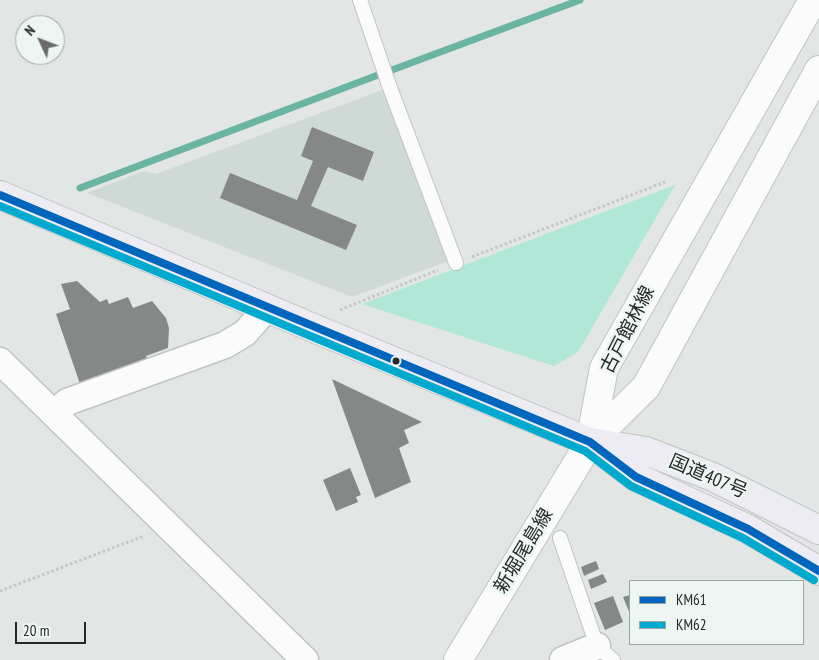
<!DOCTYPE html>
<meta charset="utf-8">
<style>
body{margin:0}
#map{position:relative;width:819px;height:660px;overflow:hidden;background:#e2e6e4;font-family:"PT Sans Narrow",sans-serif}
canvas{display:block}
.legend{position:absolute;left:629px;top:580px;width:175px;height:65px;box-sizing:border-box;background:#edf6f3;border:1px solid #9da4a2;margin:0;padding:6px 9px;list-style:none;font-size:15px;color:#262928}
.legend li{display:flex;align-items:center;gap:10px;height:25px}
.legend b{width:25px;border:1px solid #9da4a2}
.north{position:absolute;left:15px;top:15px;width:50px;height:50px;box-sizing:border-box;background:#edf6f3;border:1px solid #9da4a2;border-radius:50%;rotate:313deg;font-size:14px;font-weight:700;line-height:20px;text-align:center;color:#262928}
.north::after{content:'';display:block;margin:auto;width:18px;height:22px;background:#686b6a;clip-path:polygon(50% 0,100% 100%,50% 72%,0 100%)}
.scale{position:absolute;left:15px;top:622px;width:71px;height:22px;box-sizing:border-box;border:2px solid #262928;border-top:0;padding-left:6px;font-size:15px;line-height:18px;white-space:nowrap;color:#262928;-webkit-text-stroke:4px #edf6f3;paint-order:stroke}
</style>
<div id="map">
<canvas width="819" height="660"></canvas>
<ul class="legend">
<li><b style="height:6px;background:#0065bd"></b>KM61</li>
<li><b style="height:6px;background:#00a9ce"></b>KM62</li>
</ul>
<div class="north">N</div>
<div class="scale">20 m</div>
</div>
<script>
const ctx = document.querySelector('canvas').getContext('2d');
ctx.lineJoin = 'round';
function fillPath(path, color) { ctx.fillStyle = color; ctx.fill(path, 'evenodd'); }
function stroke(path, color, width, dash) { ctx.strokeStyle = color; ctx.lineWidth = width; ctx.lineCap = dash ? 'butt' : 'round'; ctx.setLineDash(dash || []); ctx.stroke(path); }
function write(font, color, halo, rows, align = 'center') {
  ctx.font = font + ' "PT Sans Narrow","Noto Sans JP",sans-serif'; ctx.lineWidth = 5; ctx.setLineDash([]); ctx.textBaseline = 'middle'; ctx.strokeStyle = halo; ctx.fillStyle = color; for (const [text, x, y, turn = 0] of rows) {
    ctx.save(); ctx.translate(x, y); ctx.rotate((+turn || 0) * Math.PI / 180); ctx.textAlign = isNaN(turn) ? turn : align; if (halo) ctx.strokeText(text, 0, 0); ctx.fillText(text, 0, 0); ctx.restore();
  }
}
const built = new Path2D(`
 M 385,89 L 448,261 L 352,297 L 87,193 L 144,171 L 156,174 Z`);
const green = new Path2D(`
 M 675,185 L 578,352 L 554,366 L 362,304 Z`);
const stream = new Path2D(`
 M 392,70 L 580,0
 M 80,188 L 378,75`);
const building = new Path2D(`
 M 312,127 L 374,152 L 363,181 L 328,167 L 311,206 L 357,225 L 346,250 L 220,198 L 230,173 L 297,200 L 313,161 L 301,156 Z
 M 77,281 L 100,302 L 107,299 L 109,304 L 128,297 L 133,308 L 152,301 L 166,318 L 169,328 L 168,348 L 146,356 L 148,361 L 80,384 L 56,314 L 70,309 L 61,284 Z
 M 332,379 L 422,422 L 404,430 L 409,443 L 399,448 L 411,482 L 375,498 Z
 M 350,468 L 361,495 L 356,497 L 358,502 L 336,511 L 323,480 Z
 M 596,561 L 599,569 L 584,576 L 581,567 Z
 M 603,574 L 607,582 L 591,589 L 588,580 Z
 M 630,595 L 630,614 L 623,597 Z
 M 613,596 L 623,622 L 605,630 L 594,603 Z`);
const path = new Path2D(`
 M 472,257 L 665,182
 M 340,310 L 438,270
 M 0,591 L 144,536`);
const service = new Path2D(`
 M 360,0 L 389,85 L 456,263
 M 560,538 L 597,646 L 613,660`);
const minor = new Path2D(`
 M 0,361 L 305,660
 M 54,413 L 67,402 L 225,345 L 245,333 L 267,308
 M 563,660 L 597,646`);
const secondary = new Path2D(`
 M 590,442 L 604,368 L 813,0
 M 458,660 L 590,442 L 646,387 L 819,70`);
const trunk = new Path2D(`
 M 0,195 L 318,330 L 590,442 L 646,451 L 713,477 L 819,530
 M 593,444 L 636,477 L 748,529 L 819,571`);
const bus1 = new Path2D(`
 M 0,195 L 590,442 L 636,477 L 748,529 L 819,571`);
const bus2 = new Path2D(`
 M 0,206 L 585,451 L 631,486 L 743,538 L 814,580`);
const markers = [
 [396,361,4.5,"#262928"]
];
const streetNames = [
 ["古戸館林線",628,330,-63],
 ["国道407号",708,477,23],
 ["新堀尾島線",524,551,-59]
];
fillPath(built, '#cfdad6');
fillPath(green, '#b0e7d6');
stroke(stream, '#6bb4a1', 7);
fillPath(building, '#858887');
stroke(service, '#c0c4c2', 16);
stroke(minor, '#c0c4c2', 29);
stroke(secondary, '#c0c4c2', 30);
stroke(trunk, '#c1c3c2', 30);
stroke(path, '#c5c6c6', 3, [2.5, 2.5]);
stroke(service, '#fbfbfb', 14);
stroke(minor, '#fbfbfb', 26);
stroke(secondary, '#fbfbfb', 28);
stroke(trunk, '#edecf2', 28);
stroke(bus1, '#0065bd', 8);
stroke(bus2, '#00a9ce', 8);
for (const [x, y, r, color] of markers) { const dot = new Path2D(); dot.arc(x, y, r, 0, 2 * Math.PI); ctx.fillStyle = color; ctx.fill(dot); stroke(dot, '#edf6f3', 2); }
write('19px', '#262928', '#edf6f3', streetNames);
</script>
